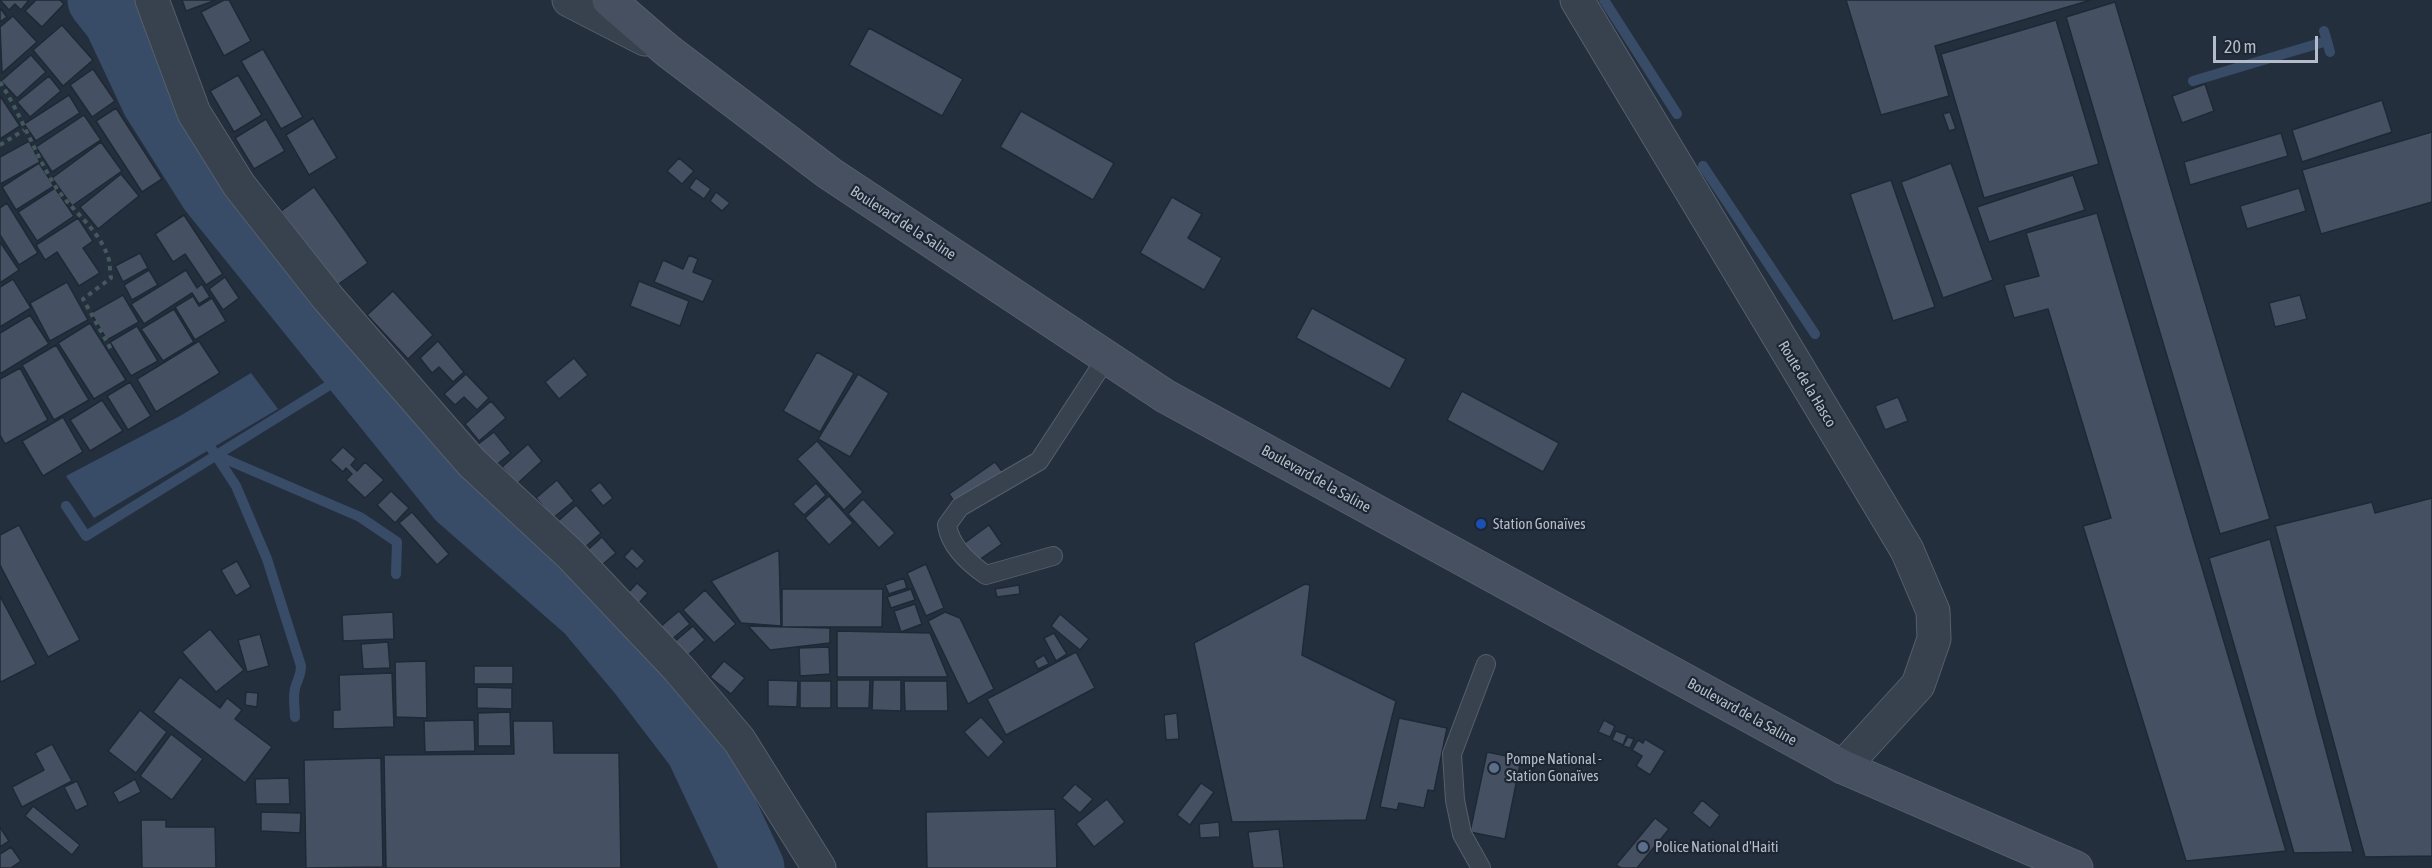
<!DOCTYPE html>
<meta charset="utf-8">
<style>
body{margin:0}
#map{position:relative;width:2432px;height:868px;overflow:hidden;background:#242f3e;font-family:"Asap Condensed",sans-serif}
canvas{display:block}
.scale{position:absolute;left:2213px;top:36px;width:105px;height:27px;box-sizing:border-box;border:3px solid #b4bcc9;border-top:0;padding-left:8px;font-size:18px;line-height:21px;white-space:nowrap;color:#b4bcc9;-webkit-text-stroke:4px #1d2633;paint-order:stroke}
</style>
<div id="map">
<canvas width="2432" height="868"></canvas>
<div class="scale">20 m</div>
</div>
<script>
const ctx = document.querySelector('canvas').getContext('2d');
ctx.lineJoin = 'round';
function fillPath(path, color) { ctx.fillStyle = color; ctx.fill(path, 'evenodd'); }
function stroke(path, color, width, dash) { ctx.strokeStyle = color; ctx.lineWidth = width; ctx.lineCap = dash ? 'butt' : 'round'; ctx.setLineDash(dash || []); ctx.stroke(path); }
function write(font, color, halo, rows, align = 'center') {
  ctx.font = font + ' "Asap Condensed",sans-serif'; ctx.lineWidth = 4.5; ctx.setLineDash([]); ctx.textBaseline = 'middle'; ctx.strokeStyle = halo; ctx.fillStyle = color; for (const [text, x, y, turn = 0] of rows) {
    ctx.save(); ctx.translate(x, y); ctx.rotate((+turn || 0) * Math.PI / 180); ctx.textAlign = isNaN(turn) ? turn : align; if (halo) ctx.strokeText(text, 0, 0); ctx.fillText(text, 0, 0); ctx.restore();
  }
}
const water = new Path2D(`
 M 251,373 L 278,409 L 94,518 L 66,476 L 180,416 Z`);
const stream = new Path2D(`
 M 1604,0 L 1677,114
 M 2324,31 L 2330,52
 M 2193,81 L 2327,41
 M 1703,166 L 1815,334
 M 211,448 L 236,486 L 267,559 L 301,666 C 301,675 299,677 296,685 C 292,695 295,707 295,717
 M 216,455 L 360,517 L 397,542 L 396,574
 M 66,506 L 86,536 L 336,381 L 347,359`);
const river = new Path2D(`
 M 99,0 L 115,20 L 153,101 L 210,191 L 458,498 L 587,611 L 639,673 L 697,749 L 753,868`);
const building = new Path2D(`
 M 0,0 L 29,0 L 21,10 L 15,4 L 9,10 Z
 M 36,0 L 60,0 L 64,4 L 42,27 L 25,11 Z
 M 182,0 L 216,0 L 186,11 Z
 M 224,0 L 229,0 L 251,41 L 224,56 L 201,12 Z
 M 1846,0 L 2091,0 L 1935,46 L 1949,96 L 1881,115 Z
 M 2115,2 L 2270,519 L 2220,534 L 2066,17 Z
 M 0,8 L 7,17 L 0,22 Z
 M 13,16 L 37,42 L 2,73 L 0,27 Z
 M 2056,20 L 2099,164 L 1984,198 L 1941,54 Z
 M 62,25 L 93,60 L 63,86 L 33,50 Z
 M 869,28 L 963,79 L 942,116 L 849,65 Z
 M 263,49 L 303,117 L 281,129 L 241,61 Z
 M 31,55 L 46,72 L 17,98 L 1,81 Z
 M 93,69 L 115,101 L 92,117 L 70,85 Z
 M 238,75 L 262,115 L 234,132 L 210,91 Z
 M 49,76 L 61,91 L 30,117 L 17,102 Z
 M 2205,84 L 2214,111 L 2182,123 L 2172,96 Z
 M 69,95 L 80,113 L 36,141 L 24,124 Z
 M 0,96 L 20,126 L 0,139 Z
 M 2382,100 L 2392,132 L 2302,162 L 2292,130 Z
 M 116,108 L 162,179 L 142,192 L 96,121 Z
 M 1021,111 L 1114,163 L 1093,200 L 1000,147 Z
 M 1950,112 L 1956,129 L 1949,131 L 1943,114 Z
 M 84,115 L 101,140 L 52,172 L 36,147 Z
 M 313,118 L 337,158 L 309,175 L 286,135 Z
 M 266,119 L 285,151 L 254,169 L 235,138 Z
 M 2432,132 L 2432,202 L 2321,234 L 2302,170 Z
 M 2281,133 L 2288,156 L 2190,185 L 2184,162 Z
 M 29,141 L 40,162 L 0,184 L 0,157 Z
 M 101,142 L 122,171 L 72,206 L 52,178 Z
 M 679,158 L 694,171 L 682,184 L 667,171 Z
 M 39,163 L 54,186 L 16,210 L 2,187 Z
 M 1951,163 L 1993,280 L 1943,298 L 1901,182 Z
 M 121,174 L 139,196 L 98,229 L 80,207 Z
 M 2073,175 L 2085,210 L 1989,242 L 1977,207 Z
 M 696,178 L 711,189 L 704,199 L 689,188 Z
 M 1891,180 L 1935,307 L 1893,321 L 1850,194 Z
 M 314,187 L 368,263 L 336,286 L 281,211 Z
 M 55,188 L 74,216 L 37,241 L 18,212 Z
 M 2299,188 L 2306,211 L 2247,229 L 2240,206 Z
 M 716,192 L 730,203 L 722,211 L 710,201 Z
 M 1172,197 L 1202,214 L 1188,238 L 1222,258 L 1204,290 L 1140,253 Z
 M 7,203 L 38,253 L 19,265 L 0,235 L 0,208 Z
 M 2097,213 L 2286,851 L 2186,861 L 2083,526 L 2111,518 L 2048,309 L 2014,318 L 2004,285 L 2039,276 L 2026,233 Z
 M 184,215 L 223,274 L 206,285 L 185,254 L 173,262 L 155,234 Z
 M 78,218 L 93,241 L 83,248 L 100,273 L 79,286 L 57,252 L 45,260 L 36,245 Z
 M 0,242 L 19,270 L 0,283 Z
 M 140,253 L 148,268 L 123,282 L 115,266 Z
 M 689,255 L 698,259 L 693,272 L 713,280 L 703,302 L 654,282 L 663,260 L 683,269 Z
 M 149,270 L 158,285 L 132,300 L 124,285 Z
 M 186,270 L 197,288 L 202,284 L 210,297 L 199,304 L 192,293 L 144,324 L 131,304 Z
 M 225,277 L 239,298 L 223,310 L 209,289 Z
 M 13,279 L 31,308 L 0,327 L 0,287 Z
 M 639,281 L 689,301 L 680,326 L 630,306 Z
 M 67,282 L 88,320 L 50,341 L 30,303 Z
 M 393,291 L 433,335 L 408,359 L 367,315 Z
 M 123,295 L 139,322 L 107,340 L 91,313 Z
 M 2300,295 L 2307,319 L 2275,327 L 2269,303 Z
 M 193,296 L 199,306 L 212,298 L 226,321 L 195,340 L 175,307 Z
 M 1312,308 L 1406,359 L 1390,389 L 1296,338 Z
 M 174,309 L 194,342 L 163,361 L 141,329 Z
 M 30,315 L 49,344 L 0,374 L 0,333 Z
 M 90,323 L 126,380 L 94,399 L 58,343 Z
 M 137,326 L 158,361 L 131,376 L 110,342 Z
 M 199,341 L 220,373 L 156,412 L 137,379 Z
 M 438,341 L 464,372 L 453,382 L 439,367 L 432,373 L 420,358 Z
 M 56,345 L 89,400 L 54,420 L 22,365 Z
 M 817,352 L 854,373 L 820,432 L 783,411 Z
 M 574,358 L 588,375 L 559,399 L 545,382 Z
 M 20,368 L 48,420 L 5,444 L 0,435 L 0,379 Z
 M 466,374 L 489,398 L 477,410 L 464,397 L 455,405 L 444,394 Z
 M 858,374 L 889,393 L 850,457 L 818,439 Z
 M 130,382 L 151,416 L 128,430 L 107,396 Z
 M 1462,391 L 1559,443 L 1543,472 L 1447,420 Z
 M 1898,397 L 1908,421 L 1885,430 L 1875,406 Z
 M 102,400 L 123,431 L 90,451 L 70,420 Z
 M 491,401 L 506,418 L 479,441 L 465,424 Z
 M 63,417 L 83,452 L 43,476 L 22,441 Z
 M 494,432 L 511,453 L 495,466 L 477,445 Z
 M 817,441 L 863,492 L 844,510 L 797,459 Z
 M 528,444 L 542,461 L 517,484 L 502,467 Z
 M 343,447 L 356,459 L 351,465 L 357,471 L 365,462 L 384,480 L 365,498 L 346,480 L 352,474 L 346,468 L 343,472 L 330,460 Z
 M 995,462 L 1005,475 L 958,507 L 949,494 Z
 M 557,480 L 574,501 L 553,518 L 536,498 Z
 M 600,482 L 613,498 L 603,506 L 590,490 Z
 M 816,483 L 826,495 L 804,515 L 793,504 Z
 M 391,491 L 409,508 L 395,523 L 377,505 Z
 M 829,496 L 853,523 L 829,545 L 805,518 Z
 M 2432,498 L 2432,856 L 2365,857 L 2275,526 L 2372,502 L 2375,513 Z
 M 863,499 L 895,533 L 879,548 L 848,514 Z
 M 576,505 L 601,533 L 582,550 L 557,522 Z
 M 412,512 L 449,554 L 437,565 L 399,523 Z
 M 19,525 L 80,640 L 48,657 L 0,565 L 0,535 Z
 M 989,525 L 1002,544 L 976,562 L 963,544 Z
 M 602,537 L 616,553 L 596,570 L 582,555 Z
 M 2270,539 L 2353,852 L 2294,853 L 2209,558 Z
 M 632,548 L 645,561 L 637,569 L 624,557 Z
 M 779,550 L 781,626 L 741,623 L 711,581 Z
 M 237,561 L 251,587 L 236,596 L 221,570 Z
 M 926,564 L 944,608 L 926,616 L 907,573 Z
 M 904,578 L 907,588 L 889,594 L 885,585 Z
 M 637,583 L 648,593 L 637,605 L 626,595 Z
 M 1305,584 L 1310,585 L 1302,655 L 1396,701 L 1366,820 L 1232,822 L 1194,643 Z
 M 1019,585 L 1020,594 L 997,597 L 995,589 Z
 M 782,589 L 883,589 L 882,627 L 782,627 Z
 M 911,589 L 915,600 L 891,608 L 887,597 Z
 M 705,590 L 736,624 L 714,643 L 683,610 Z
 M 0,596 L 36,664 L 1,682 L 0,680 Z
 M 915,604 L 922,624 L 901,632 L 894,611 Z
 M 679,611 L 690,624 L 671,640 L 660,627 Z
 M 393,612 L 394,639 L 343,641 L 342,615 Z
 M 945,612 L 960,618 L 994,689 L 968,704 L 928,621 Z
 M 1060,614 L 1089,639 L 1080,650 L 1051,626 Z
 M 693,626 L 705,640 L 686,657 L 673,643 Z
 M 748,626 L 830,628 L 830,643 L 770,650 Z
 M 210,629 L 244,670 L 216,692 L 182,652 Z
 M 837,631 L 930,633 L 948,677 L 837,677 Z
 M 1054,633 L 1067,654 L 1056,661 L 1044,638 Z
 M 260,634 L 269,666 L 247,672 L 238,640 Z
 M 388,642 L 390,668 L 363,669 L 361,644 Z
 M 829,647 L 830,674 L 800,676 L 799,648 Z
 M 1076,652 L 1095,688 L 1006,735 L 987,699 Z
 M 1044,655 L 1049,664 L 1038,669 L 1034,661 Z
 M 426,661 L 427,718 L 396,717 L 395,662 Z
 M 724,661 L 745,678 L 731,694 L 710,677 Z
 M 474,666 L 513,666 L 513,684 L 474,684 Z
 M 392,673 L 394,727 L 333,729 L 333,710 L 340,710 L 339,675 Z
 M 180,677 L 220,708 L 227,698 L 242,710 L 235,719 L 272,747 L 245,783 L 153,712 Z
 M 768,680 L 798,681 L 797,707 L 768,706 Z
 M 837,680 L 870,680 L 869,708 L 837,708 Z
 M 873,680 L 901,680 L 901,711 L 872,710 Z
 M 800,681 L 831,681 L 831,708 L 800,708 Z
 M 904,681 L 947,681 L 948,711 L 905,711 Z
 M 477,687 L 512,688 L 512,709 L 477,708 Z
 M 246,692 L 258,693 L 257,707 L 245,705 Z
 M 140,710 L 167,732 L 136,773 L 108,751 Z
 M 510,712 L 511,746 L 478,746 L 478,713 Z
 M 1177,713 L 1179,739 L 1166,740 L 1164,715 Z
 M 981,717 L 1004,742 L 988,758 L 964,732 Z
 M 1399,718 L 1447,728 L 1434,791 L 1428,790 L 1424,808 L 1399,803 L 1397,810 L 1380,807 Z
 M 474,720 L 475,751 L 425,752 L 424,721 Z
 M 1604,720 L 1615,726 L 1610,737 L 1598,732 Z
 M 513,721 L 553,721 L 554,753 L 619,753 L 621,868 L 386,868 L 384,755 L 514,754 Z
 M 1616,731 L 1627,735 L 1623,745 L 1612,740 Z
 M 171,734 L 203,759 L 172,800 L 140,776 Z
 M 1628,737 L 1634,739 L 1630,748 L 1623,746 Z
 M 1645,739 L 1665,751 L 1650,775 L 1636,766 L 1642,756 L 1632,750 L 1638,740 L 1643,743 Z
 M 52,744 L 72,781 L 22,807 L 12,787 L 44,770 L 35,753 Z
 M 1487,752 L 1521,759 L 1505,839 L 1470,832 Z
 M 381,758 L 383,867 L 306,868 L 304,760 Z
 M 289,778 L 290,804 L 256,804 L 255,779 Z
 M 135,779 L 141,792 L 119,803 L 113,792 Z
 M 77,781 L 88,805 L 76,811 L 64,787 Z
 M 1201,783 L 1214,792 L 1190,825 L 1177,815 Z
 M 1075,784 L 1093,799 L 1080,813 L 1062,798 Z
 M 1107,799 L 1125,822 L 1094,847 L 1076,824 Z
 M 1702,800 L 1720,815 L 1710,828 L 1692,813 Z
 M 33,806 L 80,845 L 72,855 L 25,816 Z
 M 1055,809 L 1057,868 L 927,868 L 926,812 Z
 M 261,812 L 301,813 L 300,833 L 261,831 Z
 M 1655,818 L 1669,829 L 1637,868 L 1621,868 L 1616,865 Z
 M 141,820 L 166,820 L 166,827 L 215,827 L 216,868 L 142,868 Z
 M 1219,822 L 1220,837 L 1200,838 L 1199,824 Z
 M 0,827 L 9,841 L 0,847 Z
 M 1279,829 L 1284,868 L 1253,868 L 1248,832 Z
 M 11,847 L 21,861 L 11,868 L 0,868 L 0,854 Z`);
const path = new Path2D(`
 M 0,82 C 20,113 33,149 52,181 C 68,209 100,228 109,260 C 110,266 110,273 111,278 L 83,299 L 112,351
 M 0,145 L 24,130`);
const service = new Path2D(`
 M 1053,556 L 986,575 C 970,564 950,546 947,525 L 960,507 L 1039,461 L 1107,357
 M 1481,868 L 1462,834 L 1455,800 L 1452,754 L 1486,664`);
const minor = new Path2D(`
 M 152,0 L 194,113 L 239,185 L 328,298 L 472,463 L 571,555 L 679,669 L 739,740 L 819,868
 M 569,0 L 645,39
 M 1577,0 L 1907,550 L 1933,611 L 1934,639 L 1918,685 L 1843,767`);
const secondary = new Path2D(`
 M 609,0 L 668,51 L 829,173 L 1165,396 L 1843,767 L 2076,868`);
const markers = [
 [1481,524,6,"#1a4fb4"],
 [1494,768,6,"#5c6f8a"],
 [1643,847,6,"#5c6f8a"]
];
const streetNames = [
 ["Boulevard de la Saline",903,223,33],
 ["Route de la Hasco",1807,384,59],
 ["Boulevard de la Saline",1316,479,29],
 ["Boulevard de la Saline",1742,712,29]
];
const poiNames = [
 ["Station Gonaïves",1493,524],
 ["Pompe National -",1506,759],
 ["Station Gonaïves",1506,776],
 ["Police National d'Haiti",1655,847]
];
fillPath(water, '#394c67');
stroke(stream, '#394c67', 10);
stroke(river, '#394c67', 63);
fillPath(building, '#455162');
stroke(building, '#1f2835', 1.5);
stroke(service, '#565f6c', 20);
stroke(minor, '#565f6c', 35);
stroke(secondary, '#565f6c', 35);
stroke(path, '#44595c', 4, [4.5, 4.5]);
stroke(service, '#38414e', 18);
stroke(minor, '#38414e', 33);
stroke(secondary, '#465061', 33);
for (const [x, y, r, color] of markers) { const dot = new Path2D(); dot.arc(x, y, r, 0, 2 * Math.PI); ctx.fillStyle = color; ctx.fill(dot); stroke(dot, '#1d2633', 2); }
write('15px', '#b4bcc9', '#1d2633', streetNames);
write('15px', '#b4bcc9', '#1d2633', poiNames, 'left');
</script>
